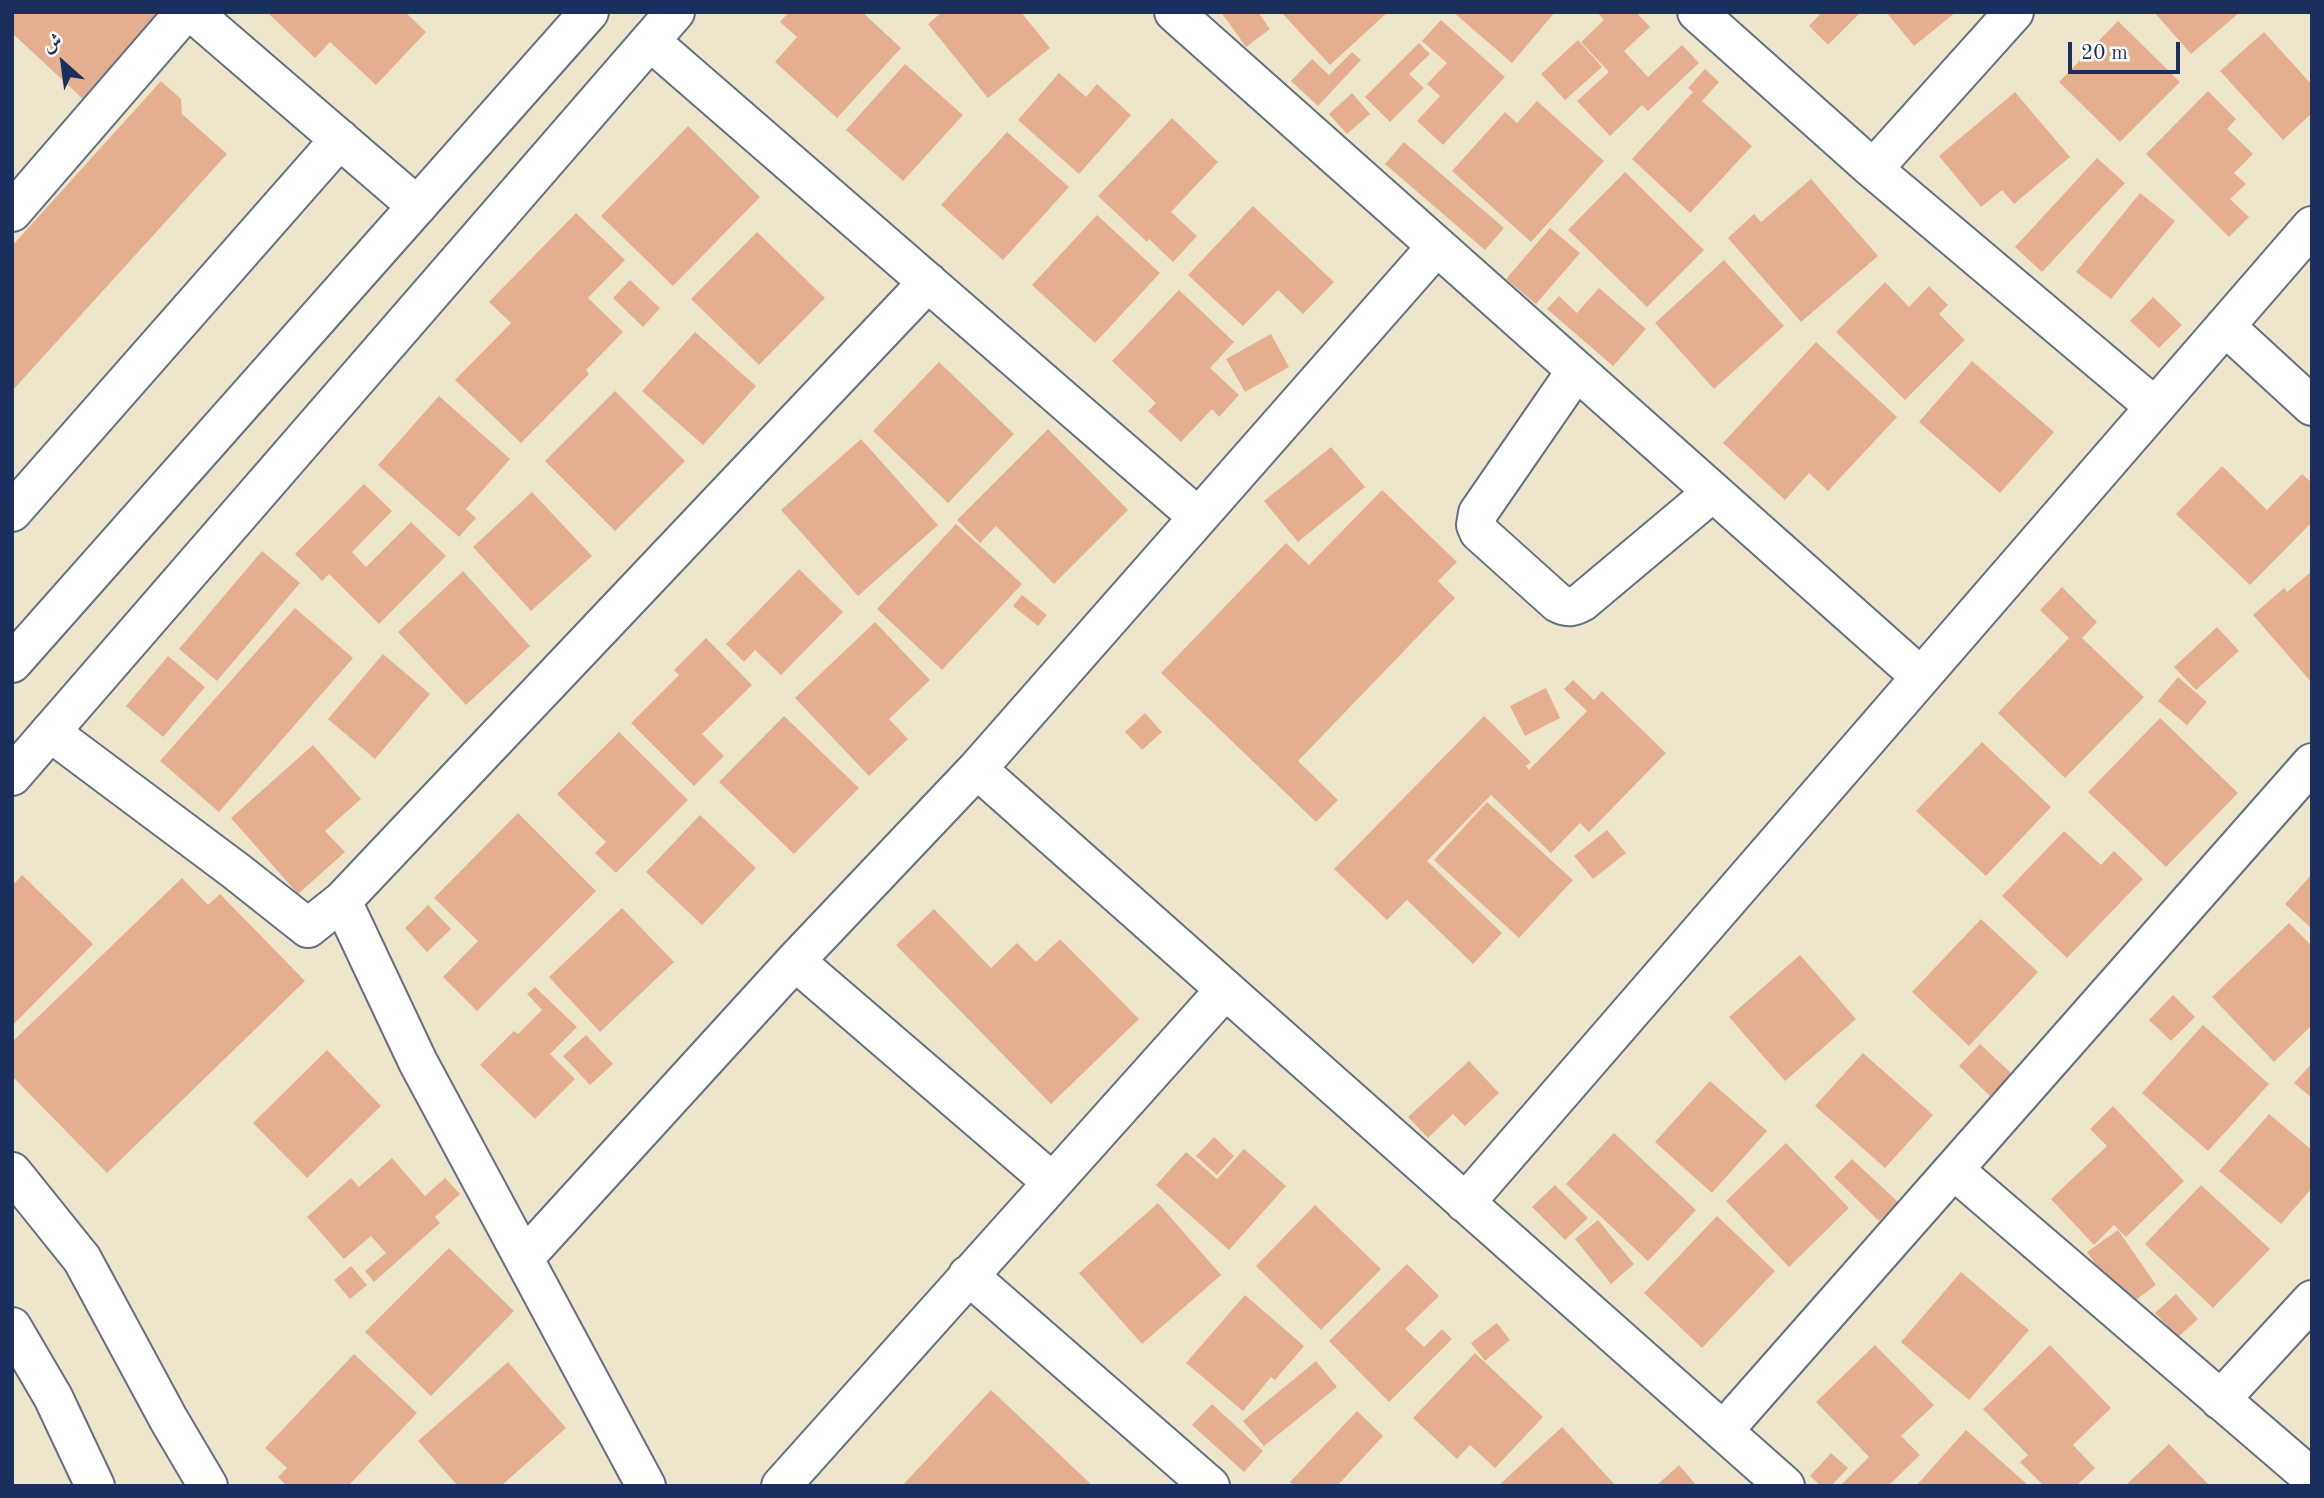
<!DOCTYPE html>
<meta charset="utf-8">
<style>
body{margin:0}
#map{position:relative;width:2324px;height:1498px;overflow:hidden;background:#eee6ca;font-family:"Old Standard TT",Amiri,serif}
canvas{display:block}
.frame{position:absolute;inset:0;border:14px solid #1b2f5e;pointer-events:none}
.north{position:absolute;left:28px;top:28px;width:70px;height:70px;-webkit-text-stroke:5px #fdfcf7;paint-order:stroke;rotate:332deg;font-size:19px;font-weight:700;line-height:28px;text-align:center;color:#1b2f5e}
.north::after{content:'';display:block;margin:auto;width:24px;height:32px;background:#1b2f5e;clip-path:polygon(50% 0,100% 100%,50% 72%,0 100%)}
.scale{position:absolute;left:2068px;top:42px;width:112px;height:32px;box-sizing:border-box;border:4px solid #1b2f5e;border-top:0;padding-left:9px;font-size:21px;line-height:24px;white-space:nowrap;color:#1b2f5e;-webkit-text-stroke:5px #fdfcf7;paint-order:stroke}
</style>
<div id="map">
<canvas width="2324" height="1498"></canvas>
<div class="frame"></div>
<div class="north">ش</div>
<div class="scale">20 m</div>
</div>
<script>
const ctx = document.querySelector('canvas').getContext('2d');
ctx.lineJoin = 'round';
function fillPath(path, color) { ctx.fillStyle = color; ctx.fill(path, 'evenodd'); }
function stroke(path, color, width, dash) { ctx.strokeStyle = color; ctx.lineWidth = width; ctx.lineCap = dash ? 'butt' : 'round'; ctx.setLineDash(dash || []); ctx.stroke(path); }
const building = new Path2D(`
 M 12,12 L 155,12 L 161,18 L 83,99 L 12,33 Z
 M 267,12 L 405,12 L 426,32 L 376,85 L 330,42 L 315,58 Z
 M 789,12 L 862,12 L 901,48 L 837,118 L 775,62 L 797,37 L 780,22 Z
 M 942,12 L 1021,12 L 1050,48 L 988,98 L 928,24 Z
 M 1221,12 L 1258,12 L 1270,29 L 1246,47 Z
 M 1281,12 L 1388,12 L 1330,65 Z
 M 1453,12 L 1555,12 L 1512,63 Z
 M 1597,12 L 1636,12 L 1650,27 L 1624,51 L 1648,77 L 1682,45 L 1699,63 L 1648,111 L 1642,105 L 1610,136 L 1577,101 L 1609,72 L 1581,42 L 1604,20 Z
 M 1822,12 L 1861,12 L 1828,45 L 1809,26 Z
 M 1886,12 L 1956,12 L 1914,46 Z
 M 2154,12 L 2240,12 L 2191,54 Z
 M 1441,20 L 1505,77 L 1443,145 L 1417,121 L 1440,96 L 1427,84 L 1447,63 L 1422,41 Z
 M 2118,21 L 2180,82 L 2120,142 L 2059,82 Z
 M 2264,32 L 2312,85 L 2312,113 L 2283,140 L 2220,71 Z
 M 1578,40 L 1602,67 L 1565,100 L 1541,74 Z
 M 1419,43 L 1430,54 L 1409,74 L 1424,88 L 1390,122 L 1365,97 Z
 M 1352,52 L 1361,60 L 1318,106 L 1291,81 L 1312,59 L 1329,75 Z
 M 905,64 L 963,115 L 903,181 L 846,130 Z
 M 1705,69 L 1719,82 L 1702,101 L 1752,146 L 1690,213 L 1632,159 L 1693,92 L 1688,88 Z
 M 1059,73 L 1086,97 L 1097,84 L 1131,115 L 1079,174 L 1018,120 Z
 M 161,81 L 181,99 L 182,114 L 227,154 L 12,391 L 12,246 Z
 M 2208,91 L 2236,119 L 2227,129 L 2253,154 L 2234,173 L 2246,184 L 2230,199 L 2249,217 L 2229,237 L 2146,154 Z
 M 2015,92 L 2070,157 L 2014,204 L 2002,190 L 1981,207 L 1939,156 Z
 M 1352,93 L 1370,114 L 1347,134 L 1329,114 Z
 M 1537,101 L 1604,161 L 1531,242 L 1452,171 L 1505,112 L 1517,123 Z
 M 1172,118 L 1218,162 L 1171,212 L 1197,236 L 1173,262 L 1149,239 L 1147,242 L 1098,196 Z
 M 688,126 L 760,197 L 673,286 L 601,216 Z
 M 1007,132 L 1069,187 L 1003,260 L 941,205 Z
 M 1404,142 L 1504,228 L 1485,250 L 1385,164 Z
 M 2097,158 L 2125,183 L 2042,272 L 2015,247 Z
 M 1625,172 L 1704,250 L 1647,307 L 1568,230 Z
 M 1811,179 L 1878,256 L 1801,322 L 1728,238 L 1754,214 L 1761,222 Z
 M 2140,193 L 2175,221 L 2111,299 L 2076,272 Z
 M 1253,206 L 1334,282 L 1303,314 L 1278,290 L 1243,326 L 1188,275 Z
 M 576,213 L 625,260 L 588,298 L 623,332 L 586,370 L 589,374 L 521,443 L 455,380 L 511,323 L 489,302 Z
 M 1097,215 L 1160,273 L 1095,343 L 1032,285 Z
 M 1550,228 L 1580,253 L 1536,304 L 1506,279 Z
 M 757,232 L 825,298 L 759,365 L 691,299 Z
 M 1724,260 L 1784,326 L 1714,389 L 1655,323 Z
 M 630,280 L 660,308 L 643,327 L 613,298 Z
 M 1885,282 L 1909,307 L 1929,286 L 1948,305 L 1939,314 L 1965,340 L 1905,400 L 1836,332 Z
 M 1599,288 L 1646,329 L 1613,366 L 1547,309 L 1559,296 L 1577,313 Z
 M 1179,290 L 1234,342 L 1210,368 L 1239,395 L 1219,417 L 1212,409 L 1181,442 L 1148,411 L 1156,403 L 1112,361 Z
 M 2153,297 L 2182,325 L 2159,348 L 2130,321 Z
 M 695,332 L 756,386 L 703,445 L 642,391 Z
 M 1271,334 L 1289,367 L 1245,392 L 1226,359 Z
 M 1816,342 L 1897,417 L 1828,491 L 1809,473 L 1785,500 L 1723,443 Z
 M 1972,361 L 2054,432 L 2000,493 L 1919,422 Z
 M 939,362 L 1014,434 L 948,503 L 873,431 Z
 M 615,391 L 685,461 L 615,531 L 545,461 Z
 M 439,396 L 510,459 L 466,509 L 476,518 L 459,537 L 378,465 Z
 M 1048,429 L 1128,510 L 1054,584 L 996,526 L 980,543 L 957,520 Z
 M 861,439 L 938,525 L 858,596 L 781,510 Z
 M 1331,447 L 1365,487 L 1298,542 L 1264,501 Z
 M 2222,466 L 2267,510 L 2302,474 L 2312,483 L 2312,522 L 2250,585 L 2176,514 Z
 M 364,484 L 392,511 L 352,552 L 366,567 L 411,522 L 446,556 L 379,624 L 329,574 L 322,581 L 295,554 Z
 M 1382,490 L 1457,562 L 1438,581 L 1455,598 L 1298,761 L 1338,800 L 1316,822 L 1161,673 L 1286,543 L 1309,565 Z
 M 532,492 L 592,556 L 531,611 L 473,547 Z
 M 956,524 L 1022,584 L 942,670 L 877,609 Z
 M 262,551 L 300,583 L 217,681 L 179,649 Z
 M 799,569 L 843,612 L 781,675 L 755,650 L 744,662 L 726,644 Z
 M 463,571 L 530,646 L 466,705 L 398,632 Z
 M 2312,571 L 2312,683 L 2253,615 L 2284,588 L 2287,592 Z
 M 2062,587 L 2097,622 L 2082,638 L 2144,697 L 2065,778 L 1998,713 L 2069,638 L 2040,610 Z
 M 1022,595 L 1047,615 L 1038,626 L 1013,606 Z
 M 295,608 L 353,658 L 219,812 L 160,761 Z
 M 875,622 L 930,680 L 889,719 L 908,739 L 869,776 L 795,698 Z
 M 2217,627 L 2239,651 L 2196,690 L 2174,667 Z
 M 706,638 L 752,685 L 702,734 L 724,756 L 694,786 L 631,723 L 679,675 L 674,670 Z
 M 383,654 L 430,694 L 375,759 L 328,719 Z
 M 168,656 L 205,687 L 163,737 L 126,706 Z
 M 2178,677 L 2207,702 L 2187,725 L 2158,701 Z
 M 1573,680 L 1594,700 L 1602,691 L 1666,753 L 1589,832 L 1580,823 L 1551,853 L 1491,795 L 1427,861 L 1502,933 L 1473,964 L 1407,900 L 1387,920 L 1334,869 L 1484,716 L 1531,762 L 1526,766 L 1529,770 L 1587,711 L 1564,689 Z
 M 1546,688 L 1560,718 L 1525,736 L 1510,706 Z
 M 1145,713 L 1162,732 L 1142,750 L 1125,732 Z
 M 784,716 L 859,788 L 794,854 L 719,782 Z
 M 2160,718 L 2238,793 L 2166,867 L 2088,792 Z
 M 619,732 L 688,800 L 616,873 L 595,853 L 606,842 L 557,794 Z
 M 1982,742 L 2051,807 L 1986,876 L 1916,811 Z
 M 313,745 L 361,799 L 325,831 L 345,852 L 298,894 L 231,818 Z
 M 1487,802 L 1573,880 L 1519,938 L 1434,860 Z
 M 518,813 L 596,891 L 477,1011 L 443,977 L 478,941 L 434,898 Z
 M 700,815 L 756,868 L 702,925 L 646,872 Z
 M 1607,830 L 1626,853 L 1593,879 L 1574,856 Z
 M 2064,831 L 2101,865 L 2114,851 L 2143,879 L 2067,958 L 2002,896 Z
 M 2312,874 L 2312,929 L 2285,904 Z
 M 22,875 L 93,944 L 12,1026 L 12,886 Z
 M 182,878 L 208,905 L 220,894 L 305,981 L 107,1173 L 12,1076 L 12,1042 Z
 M 428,905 L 451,929 L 427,952 L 405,928 Z
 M 622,908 L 674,962 L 600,1032 L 549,977 Z
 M 934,909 L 991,968 L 1017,943 L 1036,962 L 1060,939 L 1139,1019 L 1051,1104 L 896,945 Z
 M 1981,919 L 2038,972 L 1969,1046 L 1912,992 Z
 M 2289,923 L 2312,946 L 2312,1025 L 2274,1062 L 2212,997 Z
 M 1800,955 L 1856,1019 L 1785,1081 L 1729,1017 Z
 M 535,987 L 577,1027 L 550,1054 L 575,1079 L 535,1119 L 480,1065 L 514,1031 L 518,1034 L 542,1010 L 527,994 Z
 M 2173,995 L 2195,1017 L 2171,1041 L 2149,1020 Z
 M 2203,1025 L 2269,1084 L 2208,1151 L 2142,1093 Z
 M 586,1035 L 613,1064 L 590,1085 L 563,1056 Z
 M 1980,1044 L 2012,1074 L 1990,1096 L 1959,1066 Z
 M 327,1050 L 381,1106 L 307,1178 L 253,1123 Z
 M 1863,1053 L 1933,1115 L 1885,1168 L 1815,1106 Z
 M 1469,1061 L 1499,1093 L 1465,1126 L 1453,1114 L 1428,1138 L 1408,1117 Z
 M 2312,1063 L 2312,1098 L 2294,1083 Z
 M 1710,1081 L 1767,1131 L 1712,1193 L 1655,1142 Z
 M 2113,1106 L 2184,1181 L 2126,1237 L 2114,1225 L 2094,1245 L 2051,1199 L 2107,1146 L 2090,1129 Z
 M 2269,1114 L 2312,1150 L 2312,1188 L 2281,1224 L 2219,1171 Z
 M 1614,1133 L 1696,1210 L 1648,1261 L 1566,1184 Z
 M 1214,1137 L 1234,1156 L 1217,1175 L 1196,1156 Z
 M 1786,1143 L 1849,1208 L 1789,1267 L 1726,1201 Z
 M 1244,1149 L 1286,1186 L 1229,1250 L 1156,1185 L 1186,1152 L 1217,1179 Z
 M 392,1158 L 425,1196 L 445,1178 L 460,1194 L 435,1217 L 440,1223 L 374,1282 L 365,1271 L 386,1253 L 371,1236 L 344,1259 L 307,1217 L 351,1178 L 359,1187 Z
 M 1852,1159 L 1898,1202 L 1879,1221 L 1834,1177 Z
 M 1555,1185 L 1588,1218 L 1565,1240 L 1532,1207 Z
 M 2201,1185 L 2270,1249 L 2213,1308 L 2145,1244 Z
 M 1158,1203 L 1221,1275 L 1142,1344 L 1079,1273 Z
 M 1315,1205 L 1381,1269 L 1321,1330 L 1256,1266 Z
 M 1717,1216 L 1775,1271 L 1702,1348 L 1644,1293 Z
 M 1598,1220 L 1634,1264 L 1611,1284 L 1575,1239 Z
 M 2118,1230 L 2156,1285 L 2126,1307 L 2087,1252 Z
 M 449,1248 L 514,1311 L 431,1396 L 365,1332 Z
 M 1407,1264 L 1439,1296 L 1405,1329 L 1424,1347 L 1442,1329 L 1452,1339 L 1389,1402 L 1329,1341 Z
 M 351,1266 L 367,1285 L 350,1299 L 334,1280 Z
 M 1961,1272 L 2029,1330 L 1969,1400 L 1901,1342 Z
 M 2176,1294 L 2198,1319 L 2178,1337 L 2155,1313 Z
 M 1245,1295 L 1304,1346 L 1275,1380 L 1271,1377 L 1243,1411 L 1186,1363 Z
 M 1497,1323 L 1510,1340 L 1485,1361 L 1471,1343 Z
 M 1875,1345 L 1934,1405 L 1901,1436 L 1920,1455 L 1888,1486 L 1840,1486 L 1869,1457 L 1816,1402 Z
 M 2050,1345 L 2111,1408 L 2073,1445 L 2095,1468 L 2076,1486 L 2044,1486 L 2020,1462 L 2028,1455 L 1983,1409 Z
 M 1475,1353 L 1543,1417 L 1495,1468 L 1470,1445 L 1457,1459 L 1413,1418 Z
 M 354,1354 L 417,1413 L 348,1486 L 287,1486 L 278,1477 L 287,1468 L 265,1448 Z
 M 1316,1361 L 1337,1387 L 1264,1446 L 1243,1421 Z
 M 508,1362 L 566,1428 L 501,1486 L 458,1486 L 418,1441 Z
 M 991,1390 L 1093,1486 L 902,1486 Z
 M 1212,1404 L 1263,1451 L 1244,1472 L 1192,1425 Z
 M 1357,1411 L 1383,1436 L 1337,1486 L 1294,1486 L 1290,1482 Z
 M 1562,1427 L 1616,1486 L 1498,1486 Z
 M 1966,1430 L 2029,1486 L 1916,1486 Z
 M 2169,1444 L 2210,1486 L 2125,1486 Z
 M 1831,1453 L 1848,1468 L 1831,1486 L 1821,1486 L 1810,1476 Z
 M 1679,1465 L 1697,1486 L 1656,1486 Z`);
const minor = new Path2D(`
 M 192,12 L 417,206
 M 1174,12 L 1921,677
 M 1697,12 L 1873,169 L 2155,407
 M 650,41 L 1198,517
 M 1873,169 L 2014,12
 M 12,212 L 185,12
 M 2225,326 L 2312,406
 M 1576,371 L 1478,513 L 1476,525 L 1479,532 L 1558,603 C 1567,608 1573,607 1582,602 L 1713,492
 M 12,512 L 340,139
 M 50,732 L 236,871 L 308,928 L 342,901 L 928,282
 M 977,769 L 1785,1486
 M 342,901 L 418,1062 L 646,1486
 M 795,961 L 1052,1182
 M 1954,1170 L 2312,1478
 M 12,1172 L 82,1259 L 169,1420 L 208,1486
 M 1465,1203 L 2312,226
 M 524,1258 L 795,961 L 977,769 L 1437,246
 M 968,1275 L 1210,1486
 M 12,1327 L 53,1397 L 95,1486
 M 2220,1400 L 2312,1300
 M 1723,1431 L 2312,763
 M 781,1486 L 1225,990`);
const major = new Path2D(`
 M 12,663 L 589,12
 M 12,776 L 675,12`);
fillPath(building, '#e5af8f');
stroke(minor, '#656f84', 42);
stroke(major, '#656f84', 42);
stroke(minor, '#fff', 38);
stroke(major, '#fff', 38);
</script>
